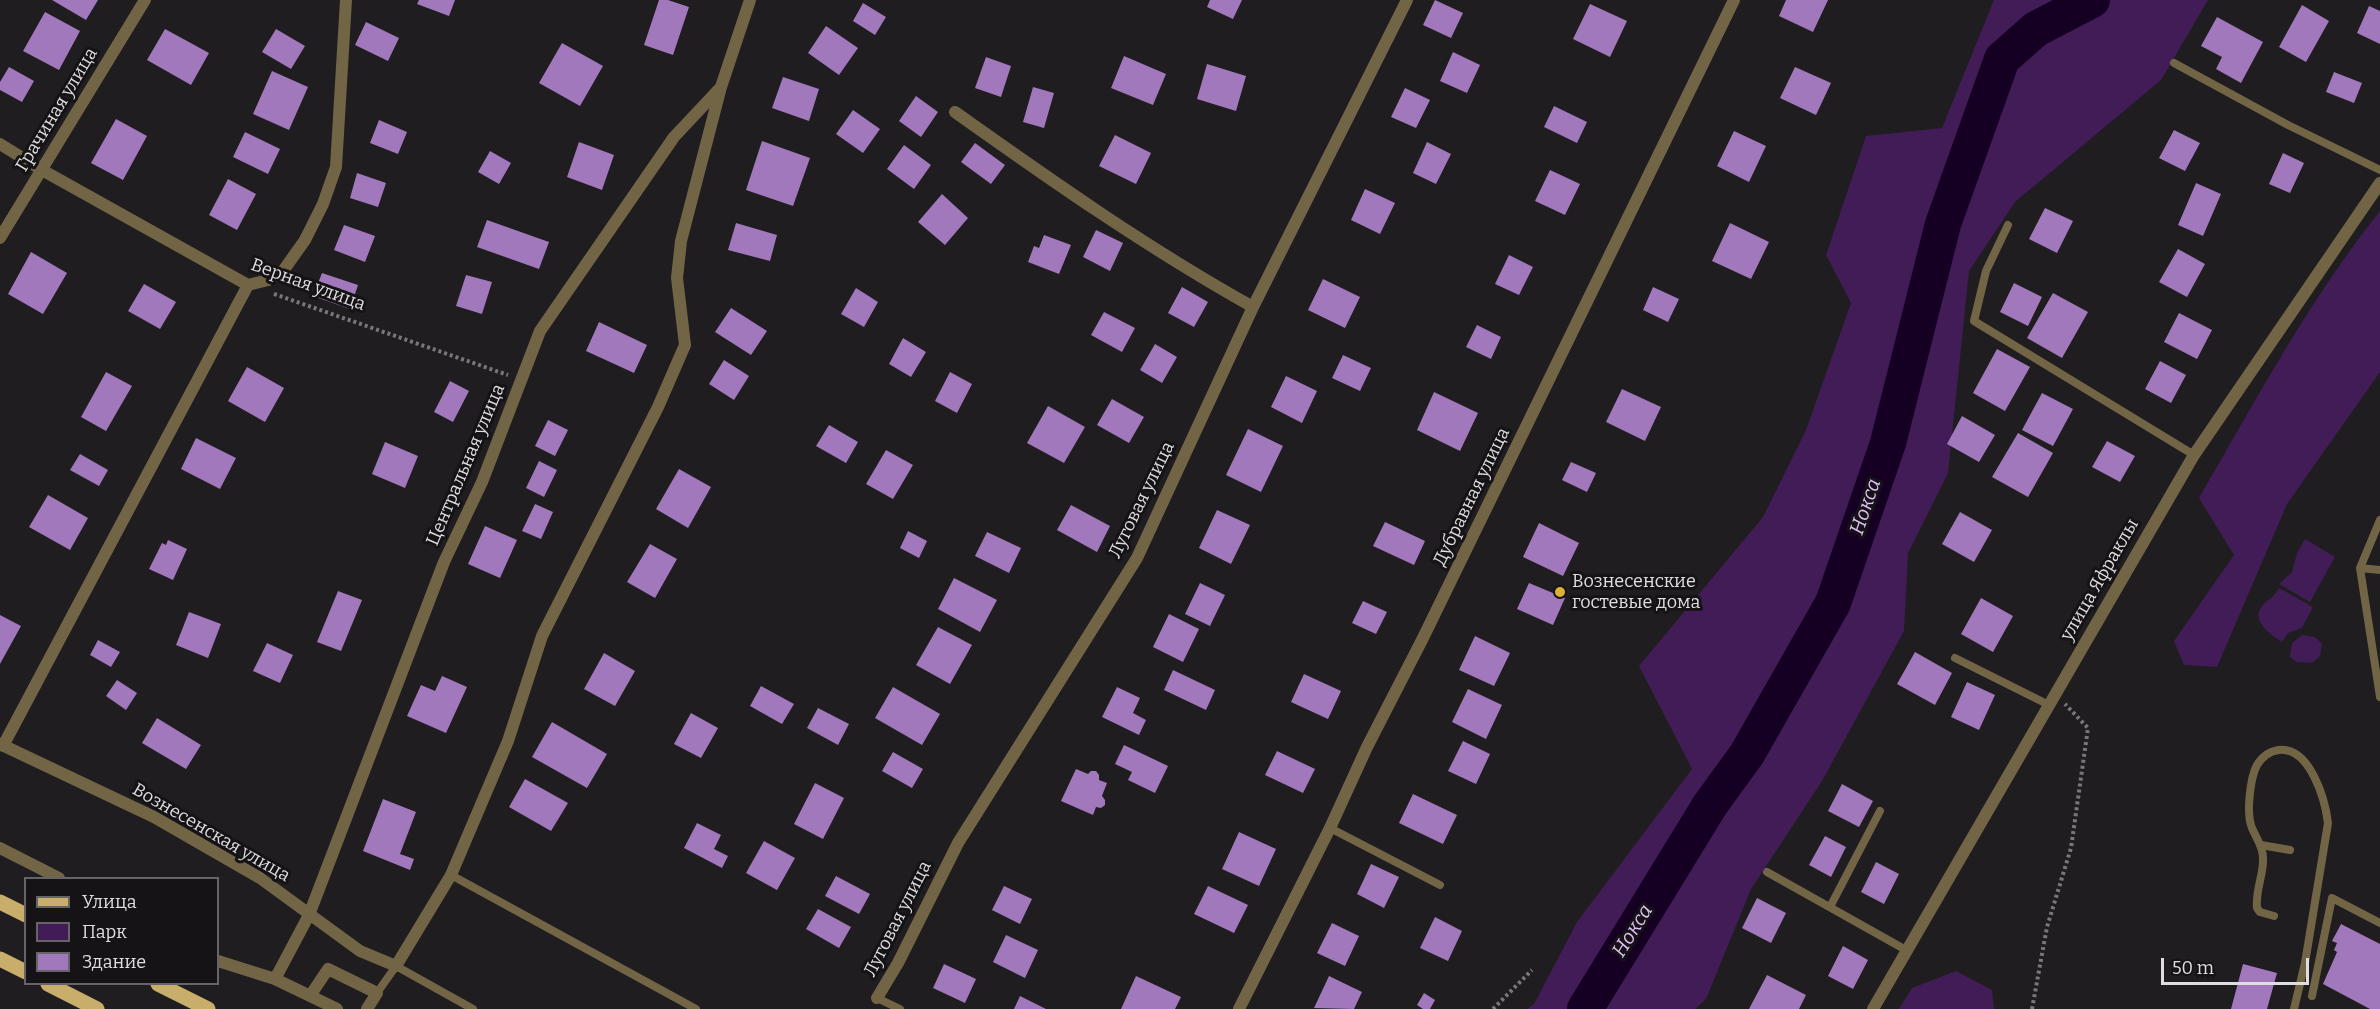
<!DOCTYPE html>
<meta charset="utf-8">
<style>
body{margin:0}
#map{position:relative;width:2380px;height:1009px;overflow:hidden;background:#1f1d20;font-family:Bitter,serif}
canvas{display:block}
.legend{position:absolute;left:24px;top:877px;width:195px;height:108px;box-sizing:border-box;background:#161317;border:2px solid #666467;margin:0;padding:8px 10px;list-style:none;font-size:18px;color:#dedddf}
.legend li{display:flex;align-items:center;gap:12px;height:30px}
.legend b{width:30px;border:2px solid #666467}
.scale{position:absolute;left:2161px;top:958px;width:148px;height:27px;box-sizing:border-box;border:3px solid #dedddf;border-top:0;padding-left:8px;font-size:18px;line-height:21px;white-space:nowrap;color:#dedddf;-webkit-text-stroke:4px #161317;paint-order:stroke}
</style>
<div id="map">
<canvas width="2380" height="1009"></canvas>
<ul class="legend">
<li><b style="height:8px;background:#c8ae6a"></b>Улица</li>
<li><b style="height:16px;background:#421c57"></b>Парк</li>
<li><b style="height:16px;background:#a278bc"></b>Здание</li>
</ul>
<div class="scale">50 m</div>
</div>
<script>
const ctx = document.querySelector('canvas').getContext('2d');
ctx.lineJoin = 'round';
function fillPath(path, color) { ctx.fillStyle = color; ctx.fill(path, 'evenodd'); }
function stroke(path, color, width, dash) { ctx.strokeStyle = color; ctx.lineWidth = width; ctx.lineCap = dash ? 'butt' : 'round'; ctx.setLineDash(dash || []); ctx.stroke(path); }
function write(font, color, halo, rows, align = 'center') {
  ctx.font = font + ' Bitter,serif'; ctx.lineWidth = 6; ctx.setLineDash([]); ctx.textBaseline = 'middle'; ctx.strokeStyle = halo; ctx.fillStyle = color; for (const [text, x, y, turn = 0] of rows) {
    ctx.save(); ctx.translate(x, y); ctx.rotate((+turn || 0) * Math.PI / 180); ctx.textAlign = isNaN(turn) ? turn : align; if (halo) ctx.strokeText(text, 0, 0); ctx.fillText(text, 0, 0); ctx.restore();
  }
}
const green = new Path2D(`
 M 1994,0 L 2208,0 L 2161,80 L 2015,202 L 1969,271 L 1948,473 L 1908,553 L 1904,631 L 1822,781 L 1751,889 L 1706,999 L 1695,1009 L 1527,1009 L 1534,1004 L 1577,922 L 1692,769 L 1639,666 L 1763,517 L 1806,430 L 1851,303 L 1826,255 L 1866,136 L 1942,128 Z
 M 2380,211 L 2380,372 L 2287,504 L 2217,667 L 2184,665 L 2174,641 L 2234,555 L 2199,498 C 2256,400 2309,300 2380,211 Z
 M 2305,539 L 2335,557 L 2310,602 L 2279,584 L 2292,572 L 2297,553 Z
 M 2279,588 L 2313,607 L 2302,628 L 2288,633 L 2282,642 C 2271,635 2249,620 2263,605 C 2270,597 2272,600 2279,588 Z
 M 2302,635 L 2315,637 L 2322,644 L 2320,656 L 2312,663 L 2296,662 L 2290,657 L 2292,643 Z
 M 1956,971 L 1992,990 L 1994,1009 L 1899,1009 L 1912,988 Z`);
const river = new Path2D(`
 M 1585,1009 L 1710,805 L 1747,754 L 1833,603 L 1888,443 L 1943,224 L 2002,59 L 2036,29 L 2092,0`);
const building = new Path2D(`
 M 52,0 L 98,0 L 86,20 Z
 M 419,0 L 455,0 L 449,16 L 417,4 Z
 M 659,0 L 668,0 L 689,7 L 673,55 L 644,45 Z
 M 1210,0 L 1242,0 L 1233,19 L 1207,7 Z
 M 1435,0 L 1463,13 L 1451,38 L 1423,25 Z
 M 1786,0 L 1828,0 L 1813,32 L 1779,16 Z
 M 863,3 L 886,17 L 875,35 L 853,21 Z
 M 1590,4 L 1627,21 L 1610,57 L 1573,39 Z
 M 2302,5 L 2329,21 L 2306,62 L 2279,47 Z
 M 2369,6 L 2380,11 L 2380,44 L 2357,33 Z
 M 45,12 L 80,31 L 59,70 L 23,51 Z
 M 2217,17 L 2263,42 L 2241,83 L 2216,69 L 2222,57 L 2201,46 Z
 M 366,22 L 399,38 L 388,61 L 355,45 Z
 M 826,26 L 858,48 L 839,75 L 808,53 Z
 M 165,29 L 209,53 L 191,85 L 147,60 Z
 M 276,29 L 305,46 L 291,69 L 262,52 Z
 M 562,43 L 603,66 L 580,106 L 539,83 Z
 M 1453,52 L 1480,65 L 1467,93 L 1440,81 Z
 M 1124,56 L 1166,74 L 1153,105 L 1111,88 Z
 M 986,57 L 1011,66 L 1001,97 L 975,88 Z
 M 1207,64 L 1246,76 L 1236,111 L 1197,99 Z
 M 9,67 L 34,81 L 22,102 L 0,90 L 0,82 Z
 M 1795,67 L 1831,83 L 1816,115 L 1780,98 Z
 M 272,71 L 308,87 L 289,130 L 253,114 Z
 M 2334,72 L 2362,83 L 2354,103 L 2326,92 Z
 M 783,77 L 819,89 L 809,121 L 772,108 Z
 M 1033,87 L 1054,93 L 1044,128 L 1023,122 Z
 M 1405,88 L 1430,100 L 1416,128 L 1391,117 Z
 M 916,96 L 938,112 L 921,137 L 899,121 Z
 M 1554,106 L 1587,122 L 1577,143 L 1544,127 Z
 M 853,110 L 880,129 L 863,153 L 836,134 Z
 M 116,119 L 147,136 L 123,180 L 91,163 Z
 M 379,120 L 407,132 L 398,154 L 370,143 Z
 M 2174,130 L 2200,143 L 2185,171 L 2159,158 Z
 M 1734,131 L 1766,146 L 1749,182 L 1717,166 Z
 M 245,132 L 280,149 L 268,174 L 233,157 Z
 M 1115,135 L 1151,153 L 1136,184 L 1099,166 Z
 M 762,141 L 810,158 L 793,206 L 746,190 Z
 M 579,142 L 614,155 L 602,190 L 567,177 Z
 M 1427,142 L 1451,154 L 1436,184 L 1413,173 Z
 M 975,143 L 1005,165 L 991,184 L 961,162 Z
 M 904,145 L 931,165 L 914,189 L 887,169 Z
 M 490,151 L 511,163 L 499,184 L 478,172 Z
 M 2283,153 L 2304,163 L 2290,193 L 2269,184 Z
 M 1550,170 L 1580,184 L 1565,215 L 1535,201 Z
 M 357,173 L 386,183 L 378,207 L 350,198 Z
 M 228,179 L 256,194 L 237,230 L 209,215 Z
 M 2196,183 L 2221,194 L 2203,236 L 2178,225 Z
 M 1365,189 L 1395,203 L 1380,234 L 1351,220 Z
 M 942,194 L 968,218 L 945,245 L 918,222 Z
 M 2045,208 L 2073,221 L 2057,253 L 2029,239 Z
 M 487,220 L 549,242 L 539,269 L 477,247 Z
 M 736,223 L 777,235 L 770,261 L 728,250 Z
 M 1730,223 L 1769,242 L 1751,279 L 1712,261 Z
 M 344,225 L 375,236 L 365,262 L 334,250 Z
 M 1096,230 L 1123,243 L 1110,271 L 1083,257 Z
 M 1044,235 L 1071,245 L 1059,274 L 1028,262 L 1034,246 L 1039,248 Z
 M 2178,249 L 2205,264 L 2187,297 L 2159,282 Z
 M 31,252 L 67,273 L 43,314 L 8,294 Z
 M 1509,255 L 1533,267 L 1519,295 L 1495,284 Z
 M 322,273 L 358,285 L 350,309 L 313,296 Z
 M 466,275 L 492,282 L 482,314 L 456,306 Z
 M 1323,279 L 1360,297 L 1345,328 L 1308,310 Z
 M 2014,283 L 2042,297 L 2028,326 L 2000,312 Z
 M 144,284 L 176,302 L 160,329 L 128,311 Z
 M 1182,287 L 1208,302 L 1194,327 L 1168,313 Z
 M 1653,287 L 1679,299 L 1668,322 L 1643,310 Z
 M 856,288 L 878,302 L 864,327 L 841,314 Z
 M 2053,293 L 2088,312 L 2062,358 L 2027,338 Z
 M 731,308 L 767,331 L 751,355 L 715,332 Z
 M 1104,312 L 1135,328 L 1122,352 L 1091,335 Z
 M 2179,313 L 2212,330 L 2197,359 L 2164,342 Z
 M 599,322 L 647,345 L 634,373 L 586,351 Z
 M 1477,325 L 1501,337 L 1491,359 L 1466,347 Z
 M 903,338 L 926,352 L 911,377 L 889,364 Z
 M 1155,344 L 1177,357 L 1162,383 L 1140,370 Z
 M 1997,349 L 2030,367 L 2005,411 L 1973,393 Z
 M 1343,355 L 1371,368 L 1360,391 L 1332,378 Z
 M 724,360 L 749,376 L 734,400 L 709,384 Z
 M 2160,361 L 2186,375 L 2171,403 L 2145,389 Z
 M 247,367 L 284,388 L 265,422 L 228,401 Z
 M 106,372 L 132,386 L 106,431 L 81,417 Z
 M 950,372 L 972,384 L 957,413 L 935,401 Z
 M 1286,376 L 1317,391 L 1302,423 L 1271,407 Z
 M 450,381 L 469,391 L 453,422 L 434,412 Z
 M 1622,389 L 1661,407 L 1645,441 L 1606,422 Z
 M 1434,392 L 1478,413 L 1460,451 L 1417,430 Z
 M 2042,393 L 2073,409 L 2053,446 L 2022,430 Z
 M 1112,399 L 1144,417 L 1129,443 L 1097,425 Z
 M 1048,406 L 1085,427 L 1064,463 L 1027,443 Z
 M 1962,416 L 1995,435 L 1979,462 L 1947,444 Z
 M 548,420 L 568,430 L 555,456 L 535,446 Z
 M 829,425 L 858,442 L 846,463 L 816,446 Z
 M 1248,429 L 1283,446 L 1261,492 L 1226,475 Z
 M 2018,433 L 2053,453 L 2028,497 L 1992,477 Z
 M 196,438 L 236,458 L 220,489 L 181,469 Z
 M 2107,441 L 2135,456 L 2120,482 L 2092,467 Z
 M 385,442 L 418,456 L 405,488 L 372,474 Z
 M 886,450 L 913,465 L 893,499 L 866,484 Z
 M 80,454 L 108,470 L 99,486 L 70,470 Z
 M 539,461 L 557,470 L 544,497 L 526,488 Z
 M 1571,462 L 1596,473 L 1587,492 L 1562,480 Z
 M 679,469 L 711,487 L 688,528 L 656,509 Z
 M 48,495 L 88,518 L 70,550 L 29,527 Z
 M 535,504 L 553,512 L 541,539 L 522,531 Z
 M 1071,505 L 1110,526 L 1097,552 L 1057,530 Z
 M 1217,510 L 1250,525 L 1231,564 L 1199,548 Z
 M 1960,512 L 1992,530 L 1974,562 L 1942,544 Z
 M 1385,522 L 1425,541 L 1414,565 L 1373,546 Z
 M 1539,523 L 1579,543 L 1563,576 L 1523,557 Z
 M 485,526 L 517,540 L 500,578 L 468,564 Z
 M 908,531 L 927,541 L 919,558 L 900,548 Z
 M 987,532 L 1021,548 L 1009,573 L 975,556 Z
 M 168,540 L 187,549 L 173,580 L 149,569 L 162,543 L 166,545 Z
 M 650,544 L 677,559 L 655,598 L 627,582 Z
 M 954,578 L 997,600 L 980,632 L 938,609 Z
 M 1200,583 L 1225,595 L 1210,626 L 1185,614 Z
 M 1529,583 L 1565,598 L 1553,625 L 1517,609 Z
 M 338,591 L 362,600 L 341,651 L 317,642 Z
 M 1981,598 L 2013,616 L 1993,652 L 1961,634 Z
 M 1363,601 L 1387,612 L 1376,634 L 1352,623 Z
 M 189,612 L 221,624 L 208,658 L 176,645 Z
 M 1169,614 L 1199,629 L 1183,662 L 1153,647 Z
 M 0,615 L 21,626 L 0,664 Z
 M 938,627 L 972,645 L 950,684 L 916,665 Z
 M 1475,636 L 1510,653 L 1494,686 L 1459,670 Z
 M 98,640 L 120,652 L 111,667 L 90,655 Z
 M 267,643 L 293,655 L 280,683 L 253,671 Z
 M 1915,652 L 1952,673 L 1935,705 L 1897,684 Z
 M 604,653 L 635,671 L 615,706 L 584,689 Z
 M 1173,670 L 1215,690 L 1206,710 L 1164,690 Z
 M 1304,674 L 1341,691 L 1328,719 L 1291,702 Z
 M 442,676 L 467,687 L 446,733 L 407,716 L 421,685 L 435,691 Z
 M 117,680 L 137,693 L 126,710 L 106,696 Z
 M 1967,682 L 1995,695 L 1979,730 L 1951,717 Z
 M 761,686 L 794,704 L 782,724 L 750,706 Z
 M 893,687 L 940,714 L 922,745 L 875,718 Z
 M 1117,687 L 1140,698 L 1133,713 L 1146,720 L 1139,735 L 1102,717 Z
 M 1468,689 L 1502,705 L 1486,739 L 1452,722 Z
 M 818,708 L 849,724 L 838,745 L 807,728 Z
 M 691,713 L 718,728 L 701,758 L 674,744 Z
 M 157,718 L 201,745 L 186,769 L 142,743 Z
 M 552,722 L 607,754 L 587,788 L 532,757 Z
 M 1463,741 L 1490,754 L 1476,784 L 1448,771 Z
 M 1124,745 L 1168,766 L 1155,793 L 1128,780 L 1132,772 L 1115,764 Z
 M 1277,751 L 1315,769 L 1303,793 L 1265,775 Z
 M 893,752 L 923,769 L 912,788 L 882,771 Z
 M 1076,769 L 1088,774 L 1091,771 L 1096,771 L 1099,775 L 1099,780 L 1107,783 L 1102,796 L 1105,800 L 1105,805 L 1101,808 L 1096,807 L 1093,815 L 1061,801 Z
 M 525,779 L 568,803 L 551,831 L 509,807 Z
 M 815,783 L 844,798 L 823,839 L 794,824 Z
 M 1842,784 L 1873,801 L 1859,827 L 1828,811 Z
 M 1413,794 L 1457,815 L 1443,844 L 1399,823 Z
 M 383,799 L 416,812 L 400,854 L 414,859 L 410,870 L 363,851 Z
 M 697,823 L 721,835 L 714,849 L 728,856 L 722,868 L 684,848 Z
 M 1239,832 L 1276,849 L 1259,886 L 1222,869 Z
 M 1825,836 L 1846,847 L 1831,877 L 1809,865 Z
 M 764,841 L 795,858 L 777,890 L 746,873 Z
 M 1876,862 L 1899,874 L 1884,904 L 1861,892 Z
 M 1371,864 L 1399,877 L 1384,908 L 1357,894 Z
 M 836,876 L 870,894 L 859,914 L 825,896 Z
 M 1004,886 L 1032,899 L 1020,924 L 992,910 Z
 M 1208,886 L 1248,905 L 1234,933 L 1194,914 Z
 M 1757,898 L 1786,913 L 1771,943 L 1742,928 Z
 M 818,909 L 851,927 L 839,948 L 806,929 Z
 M 1435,917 L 1462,931 L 1448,961 L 1420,948 Z
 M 1332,923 L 1359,936 L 1345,966 L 1317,953 Z
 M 2341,924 L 2380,944 L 2380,1009 L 2370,1009 L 2323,984 L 2337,952 L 2334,950 L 2337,943 L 2332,941 Z
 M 1006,935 L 1038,950 L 1025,978 L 993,962 Z
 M 1843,946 L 1868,960 L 1853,989 L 1828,976 Z
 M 944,964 L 976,979 L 965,1003 L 933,988 Z
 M 2243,964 L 2277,973 L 2267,1009 L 2231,1009 Z
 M 1767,975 L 1806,995 L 1799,1009 L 1749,1009 Z
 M 1136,976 L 1181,997 L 1175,1009 L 1121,1009 Z
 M 1329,976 L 1362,992 L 1354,1009 L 1314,1008 Z
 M 1424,993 L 1435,1000 L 1430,1009 L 1423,1009 L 1417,1005 Z
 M 1020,996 L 1046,1009 L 1014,1009 Z`);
const path = new Path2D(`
 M 274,294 L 508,375
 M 1493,1009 L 1532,970
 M 2032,1009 L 2047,927 L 2071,848 L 2088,728 L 2065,704`);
const lane = new Path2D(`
 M 2174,63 L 2288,125 L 2380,170
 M 2008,225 L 1986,271 L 1974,321 L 2194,455
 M 2380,520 L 2360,568 L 2380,697
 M 2360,568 L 2380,570
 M 1955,658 L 2049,705
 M 1330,828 L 1440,885
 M 2261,845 L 2290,850
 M 1767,872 L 1906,950
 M 451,875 L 696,1009
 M 1830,907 L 1880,811
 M 2274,916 L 2260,912 L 2257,908 C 2255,891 2264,874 2263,858 C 2263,846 2256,838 2252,828 C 2246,814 2250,778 2257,765 C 2262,757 2270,751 2279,750 C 2310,747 2325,799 2328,823 L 2305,963 L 2294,1009
 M 377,993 L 396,966 L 473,1009
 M 2312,996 L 2332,898 L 2380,923
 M 877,998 L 900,1009`);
const street = new Path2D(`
 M 955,112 C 1052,181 1149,249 1253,307
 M 0,144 L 42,170 L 248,285
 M 0,238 L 145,0
 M 0,744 L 154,817 L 260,878 L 360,951 L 396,966 L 451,875 L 508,741 L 542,636 L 658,407 L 685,345 L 677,278 L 681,241 L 721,87
 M 3,746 L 248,285 L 268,280 L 283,271 L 305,240 L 323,204 L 336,167 L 346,0
 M 0,848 L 59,878
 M 218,961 L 275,979 L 337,1009
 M 275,979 L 309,915 L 444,562 L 482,482 L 540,331 L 674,137 L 721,87 L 750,0
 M 310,996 L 328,969 L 377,993 L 367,1009
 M 877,998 L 898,963 L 958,843 L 1137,558 L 1253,307 L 1407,0
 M 1239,1009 L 1330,828 L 1367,747 L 1423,638 L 1734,0
 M 1873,1009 L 2194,455 L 2380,183`);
const primary = new Path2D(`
 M 0,902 L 26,915
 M 0,959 L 26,972
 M 48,984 L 97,1009
 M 158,984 L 208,1009`);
const markers = [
 [1560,592,6,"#dcb233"]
];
const streetNames = [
 ["Грачиная улица",57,110,-59],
 ["Верная улица",308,285,20],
 ["Центральная улица",466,465,-67],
 ["Дубравная улица",1472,497,-64],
 ["Луговая улица",1142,500,-64],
 ["улица Яфраклы",2100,580,-60],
 ["Вознесенская улица",211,833,30],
 ["Луговая улица",898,919,-63]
];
const poiNames = [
 ["Вознесенские",1572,582],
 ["гостевые дома",1572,603]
];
const waterNames = [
 ["Нокса",1866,507,-71],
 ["Нокса",1633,931,-58]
];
fillPath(green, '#421c57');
stroke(river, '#150023', 36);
fillPath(building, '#a278bc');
stroke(path, '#79777a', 4, [3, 3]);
stroke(lane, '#726546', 8);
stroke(street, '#726546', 12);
stroke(primary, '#c8ae6a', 15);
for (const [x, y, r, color] of markers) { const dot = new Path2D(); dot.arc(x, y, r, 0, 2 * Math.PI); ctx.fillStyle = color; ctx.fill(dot); stroke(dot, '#161317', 2); }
write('18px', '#dedddf', '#161317', streetNames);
write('18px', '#dedddf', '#161317', poiNames, 'left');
write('italic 20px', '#e1bff7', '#161317', waterNames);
</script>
